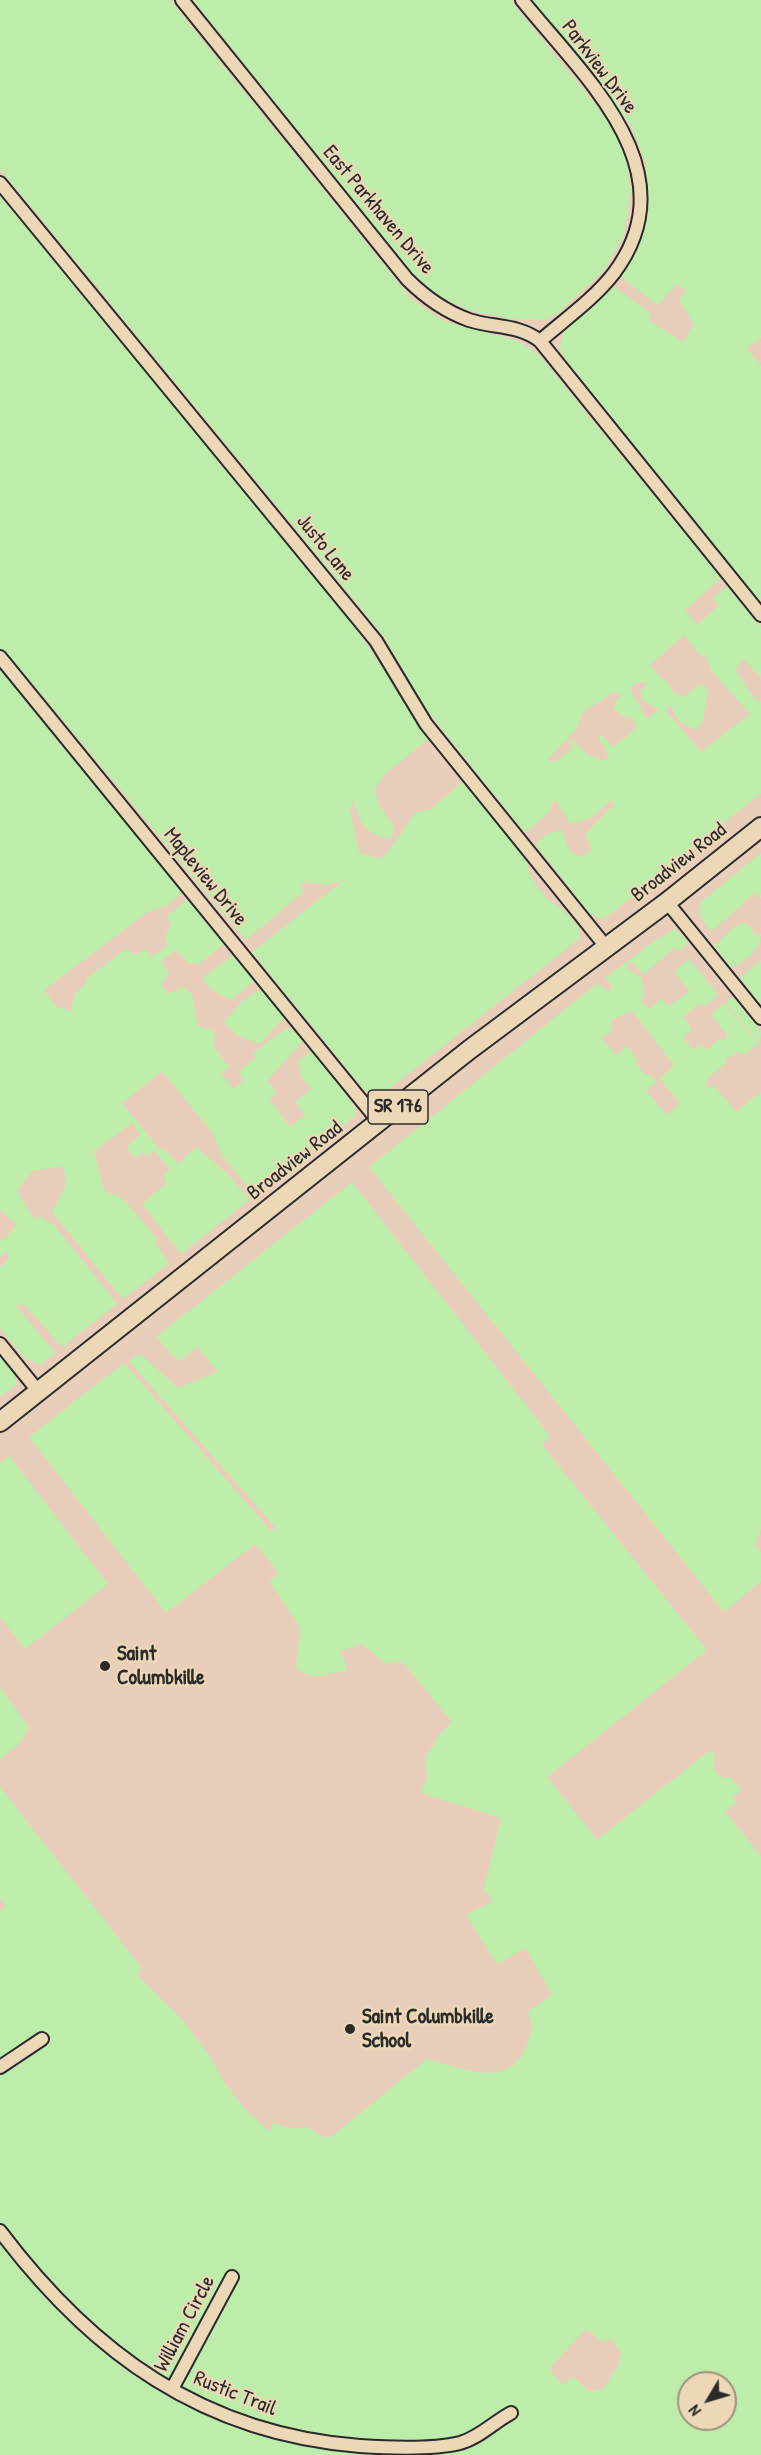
<!DOCTYPE html>
<style>
body{margin:0}
#map{position:relative;width:761px;height:2455px;overflow:hidden;background:#e9cfba;font-family:"Patrick Hand",sans-serif}
canvas{display:block}
.north{position:absolute;left:677px;top:2371px;width:60px;height:60px;box-sizing:border-box;background:#ecd8b6;border:2px solid #9f937e;border-radius:50%;rotate:232deg;font-size:16px;font-weight:700;line-height:24px;text-align:center;color:#2b2b2b}
.north::after{content:'';display:block;margin:auto;width:21px;height:27px;background:#2b2b2b;clip-path:polygon(50% 0,100% 100%,50% 72%,0 100%)}
</style>
<div id="map">
<canvas width="761" height="2455"></canvas>
<div class="north">N</div>
</div>
<script>
const ctx = document.querySelector('canvas').getContext('2d');
ctx.lineJoin = 'round';
function fillPath(path, color) { ctx.fillStyle = color; ctx.fill(path, 'evenodd'); }
function stroke(path, color, width, dash) { ctx.strokeStyle = color; ctx.lineWidth = width; ctx.lineCap = dash ? 'butt' : 'round'; ctx.setLineDash(dash || []); ctx.stroke(path); }
function write(font, color, halo, rows, align = 'center') {
  ctx.font = font + ' "Patrick Hand",sans-serif'; ctx.lineWidth = 4.5; ctx.setLineDash([]); ctx.textBaseline = 'middle'; ctx.strokeStyle = halo; ctx.fillStyle = color; for (const [text, x, y, turn = 0] of rows) {
    ctx.save(); ctx.translate(x, y); ctx.rotate((+turn || 0) * Math.PI / 180); ctx.textAlign = isNaN(turn) ? turn : align; if (halo) ctx.strokeText(text, 0, 0); ctx.fillText(text, 0, 0); ctx.restore();
  }
}
const green = new Path2D(`
 M 0,0 L 170,0 L 412,300 L 444,321 L 518,341 L 539,355 L 721,578 L 685,610 L 697,625 L 719,606 L 713,598 L 728,586 L 761,627 L 761,678 L 743,658 L 735,670 L 757,702 L 761,700 L 761,793 L 604,919 L 591,915 L 539,849 L 535,848 C 542,835 549,831 564,830 C 564,842 569,857 584,856 L 592,849 L 585,834 L 612,807 L 616,807 L 611,800 L 591,818 L 570,824 L 556,800 L 549,807 L 551,810 L 525,833 L 425,708 L 383,635 L 0,169 ZM 684,635 L 702,657 L 705,654 L 711,670 L 750,714 L 701,752 L 666,711 L 671,705 L 679,722 L 697,730 L 703,720 L 708,688 L 701,684 L 683,697 L 673,692 L 665,679 L 659,680 L 661,678 L 650,665 ZM 640,682 L 648,683 L 640,691 L 643,701 L 659,709 L 647,719 L 630,690 L 633,685 ZM 614,692 L 622,695 L 616,700 L 614,709 L 626,718 L 633,717 L 635,725 L 638,727 L 613,747 L 602,735 L 598,738 L 606,749 L 608,758 L 603,761 L 586,754 L 576,743 L 569,739 L 573,748 L 555,762 L 547,760 L 576,729 L 583,712 Z
 M 193,0 L 510,0 L 602,113 L 623,146 L 631,190 L 624,235 L 603,271 L 558,313 L 544,320 L 504,318 L 468,310 L 437,295 L 411,271 Z
 M 532,0 L 761,0 L 761,338 L 748,347 L 745,346 L 761,366 L 761,603 L 567,361 L 559,347 L 565,330 L 613,286 L 650,313 L 649,320 L 683,342 L 694,325 L 679,299 L 687,291 L 676,284 L 658,305 L 621,277 L 639,243 L 648,208 L 645,162 L 632,127 Z
 M 0,196 L 338,606 L 351,616 L 351,621 L 411,710 L 428,739 L 385,774 L 375,788 L 378,803 L 394,826 L 391,839 C 359,832 365,825 352,800 L 350,811 L 359,853 L 381,859 C 396,845 403,828 416,812 L 431,809 L 461,783 L 470,790 C 487,811 509,833 523,857 C 530,869 531,882 542,893 C 555,907 581,918 580,938 L 380,1096 L 364,1090 L 295,1005 L 281,991 L 282,989 L 252,952 L 344,880 L 327,885 L 301,882 L 303,892 L 246,940 L 22,671 L 18,670 L 8,655 L 0,654 Z
 M 0,669 L 183,892 L 167,905 L 146,913 L 44,990 L 57,1007 L 71,1011 L 75,994 L 87,982 L 86,979 L 126,949 L 136,955 L 146,949 L 152,957 L 167,946 L 165,936 L 171,926 L 167,916 L 188,899 L 225,943 L 200,963 L 190,964 L 176,950 L 161,961 L 169,974 L 161,985 L 168,994 L 183,987 L 192,994 L 198,1026 L 215,1031 L 214,1047 L 229,1067 L 221,1073 L 233,1089 L 244,1081 L 238,1072 L 257,1057 L 253,1053 L 287,1028 L 292,1029 L 303,1041 L 267,1081 L 277,1092 L 269,1099 L 290,1127 L 305,1115 L 295,1102 L 311,1089 L 301,1077 L 298,1061 L 312,1051 L 355,1107 L 355,1116 L 255,1195 L 223,1157 L 212,1132 L 162,1071 L 122,1103 L 161,1151 L 163,1148 L 178,1164 L 196,1147 L 228,1174 L 249,1200 L 181,1254 L 142,1204 L 166,1184 L 164,1175 L 170,1169 L 154,1150 L 147,1156 L 143,1152 L 135,1158 L 126,1147 L 141,1135 L 132,1123 L 94,1151 L 104,1191 L 123,1198 L 158,1240 L 155,1243 L 169,1263 L 123,1299 L 52,1212 L 66,1185 L 64,1166 L 32,1171 L 17,1191 L 34,1219 L 41,1217 L 54,1225 L 117,1304 L 62,1347 L 24,1304 L 16,1306 L 55,1353 L 41,1365 L 25,1358 L 0,1328 L 0,1268 L 9,1258 L 7,1251 L 0,1256 L 0,1240 L 6,1238 L 17,1225 L 0,1210 Z
 M 761,853 L 761,899 L 755,892 L 712,931 C 703,921 697,915 701,902 Z
 M 745,922 L 757,936 L 761,933 C 761,949 746,962 731,967 L 714,946 L 737,924 L 739,926 Z
 M 672,929 L 681,934 L 688,944 L 680,950 L 674,948 L 643,975 L 633,962 L 625,968 L 641,977 L 644,990 L 642,1002 L 649,1009 L 662,999 L 669,1006 L 689,991 L 674,971 L 689,959 L 718,995 L 704,1007 L 700,1003 L 683,1017 L 692,1029 L 683,1037 L 693,1050 L 700,1044 L 706,1050 L 720,1038 L 723,1041 L 728,1036 L 711,1015 L 724,1003 L 758,1044 L 745,1054 L 737,1052 L 726,1059 L 726,1063 L 710,1076 L 706,1084 L 709,1088 L 714,1085 L 736,1112 L 761,1092 L 761,1528 L 755,1545 L 761,1552 L 761,1581 L 724,1612 L 369,1167 L 598,983 L 608,992 L 612,987 L 605,978 L 660,937 L 666,936 ZM 632,1011 L 674,1065 L 660,1079 L 680,1103 L 667,1115 L 646,1091 L 656,1082 L 649,1074 L 646,1076 L 635,1062 L 638,1060 L 627,1046 L 616,1055 L 601,1038 L 612,1031 L 612,1020 Z
 M 235,954 L 256,980 L 231,1000 L 212,990 L 202,978 Z
 M 761,960 L 761,1005 L 740,978 Z
 M 263,990 L 285,1018 L 273,1028 L 262,1043 C 244,1041 235,1035 224,1022 C 233,1011 248,992 263,990 Z
 M 734,998 L 761,1032 L 759,1044 L 726,1002 Z
 M 352,1182 L 550,1436 L 542,1445 L 707,1650 L 547,1777 L 597,1840 L 710,1750 L 715,1756 L 713,1768 L 720,1777 L 732,1778 L 741,1790 L 732,1797 L 736,1802 L 725,1812 L 761,1856 L 761,2455 L 0,2455 L 0,1909 L 2,1911 L 5,1905 L 0,1898 L 0,1787 L 141,1967 L 138,1976 L 180,2017 L 209,2055 L 224,2082 L 246,2110 L 270,2132 L 272,2123 L 285,2127 L 307,2127 L 326,2138 L 332,2136 L 427,2059 C 464,2068 511,2092 528,2042 C 533,2030 534,2023 527,2012 L 552,1995 L 527,1950 L 523,1949 L 497,1964 L 466,1915 L 493,1901 L 484,1889 L 501,1818 L 421,1793 L 427,1777 L 425,1758 L 440,1734 L 452,1722 L 402,1661 L 385,1663 L 362,1644 L 341,1651 L 347,1670 L 314,1677 L 296,1669 L 300,1627 L 269,1581 L 279,1573 L 255,1544 L 166,1613 L 29,1437 L 124,1363 L 271,1531 L 277,1529 L 129,1361 L 140,1354 L 178,1388 L 218,1372 L 198,1347 L 178,1361 L 156,1337 ZM 586,2329 L 602,2342 L 612,2339 L 621,2353 L 618,2366 L 603,2389 L 588,2391 L 574,2377 L 562,2384 L 550,2371 L 551,2366 ZM 689,2383 L 725,2383 L 725,2419 L 689,2419 Z
 M 0,1354 L 13,1370 L 17,1384 L 0,1397 Z
 M 9,1456 L 108,1584 L 25,1649 L 0,1617 L 0,1463 Z
 M 0,1687 L 29,1728 L 21,1742 L 0,1759 Z`);
const minor = new Path2D(`
 M 182,0 L 407,279 C 425,297 444,311 469,320 C 493,328 518,324 540,341 L 761,615
 M 522,0 C 583,76 691,170 614,273 C 594,299 564,320 540,341
 M 0,183 L 376,641 L 426,724 L 607,948
 M 0,657 L 379,1122
 M 667,902 L 761,1018
 M 0,1344 L 38,1391
 M 0,2067 L 42,2039
 M 0,2231 C 92,2353 203,2434 360,2446 C 390,2448 431,2450 460,2443 C 479,2438 494,2422 511,2413
 M 172,2389 L 232,2277`);
const primary = new Path2D(`
 M 0,1422 L 469,1050 L 667,902 L 761,827`);
const markers = [
 [105,1666,6,"#2b2b2b"],
 [350,2029,6,"#2b2b2b"]
];
const shields = [
 [398,1107,60]
];
const shieldNames = [
 ["SR 176",398,1107]
];
const streetNames = [
 ["Parkview Drive",599,67,53],
 ["East Parkhaven Drive",378,210,50],
 ["Justo Lane",325,548,51],
 ["Broadview Road",679,863,-38],
 ["Mapleview Drive",205,877,51],
 ["Broadview Road",295,1161,-38],
 ["William Circle",185,2324,-62],
 ["Rustic Trail",235,2394,22]
];
const poiNames = [
 ["Saint",117,1654],
 ["Columbkille",117,1678],
 ["Saint Columbkille",362,2017],
 ["School",362,2041]
];
fillPath(green, '#bdedab');
stroke(minor, '#2b2b2b', 16);
stroke(primary, '#2b2b2b', 22);
stroke(minor, '#ecd8b6', 12);
stroke(primary, '#ecd8b6', 18);
for (const [x, y, r, color] of markers) { const dot = new Path2D(); dot.arc(x, y, r, 0, 2 * Math.PI); ctx.fillStyle = color; ctx.fill(dot); stroke(dot, '#ecd8b6', 2); }
for (const [x, y, w] of shields) { const box = new Path2D(); box.roundRect(x - w / 2, y - 17, w, 34, 4.5); ctx.fillStyle = '#ecd8b6'; ctx.fill(box); stroke(box, '#2b2b2b', 1.5); }
write('bold 20px', '#2b2b2b', null, shieldNames);
write('21px', '#2b2b2b', '#ecd8b6', streetNames);
write('bold 21px', '#2b2b2b', '#ecd8b6', poiNames, 'left');
</script>
